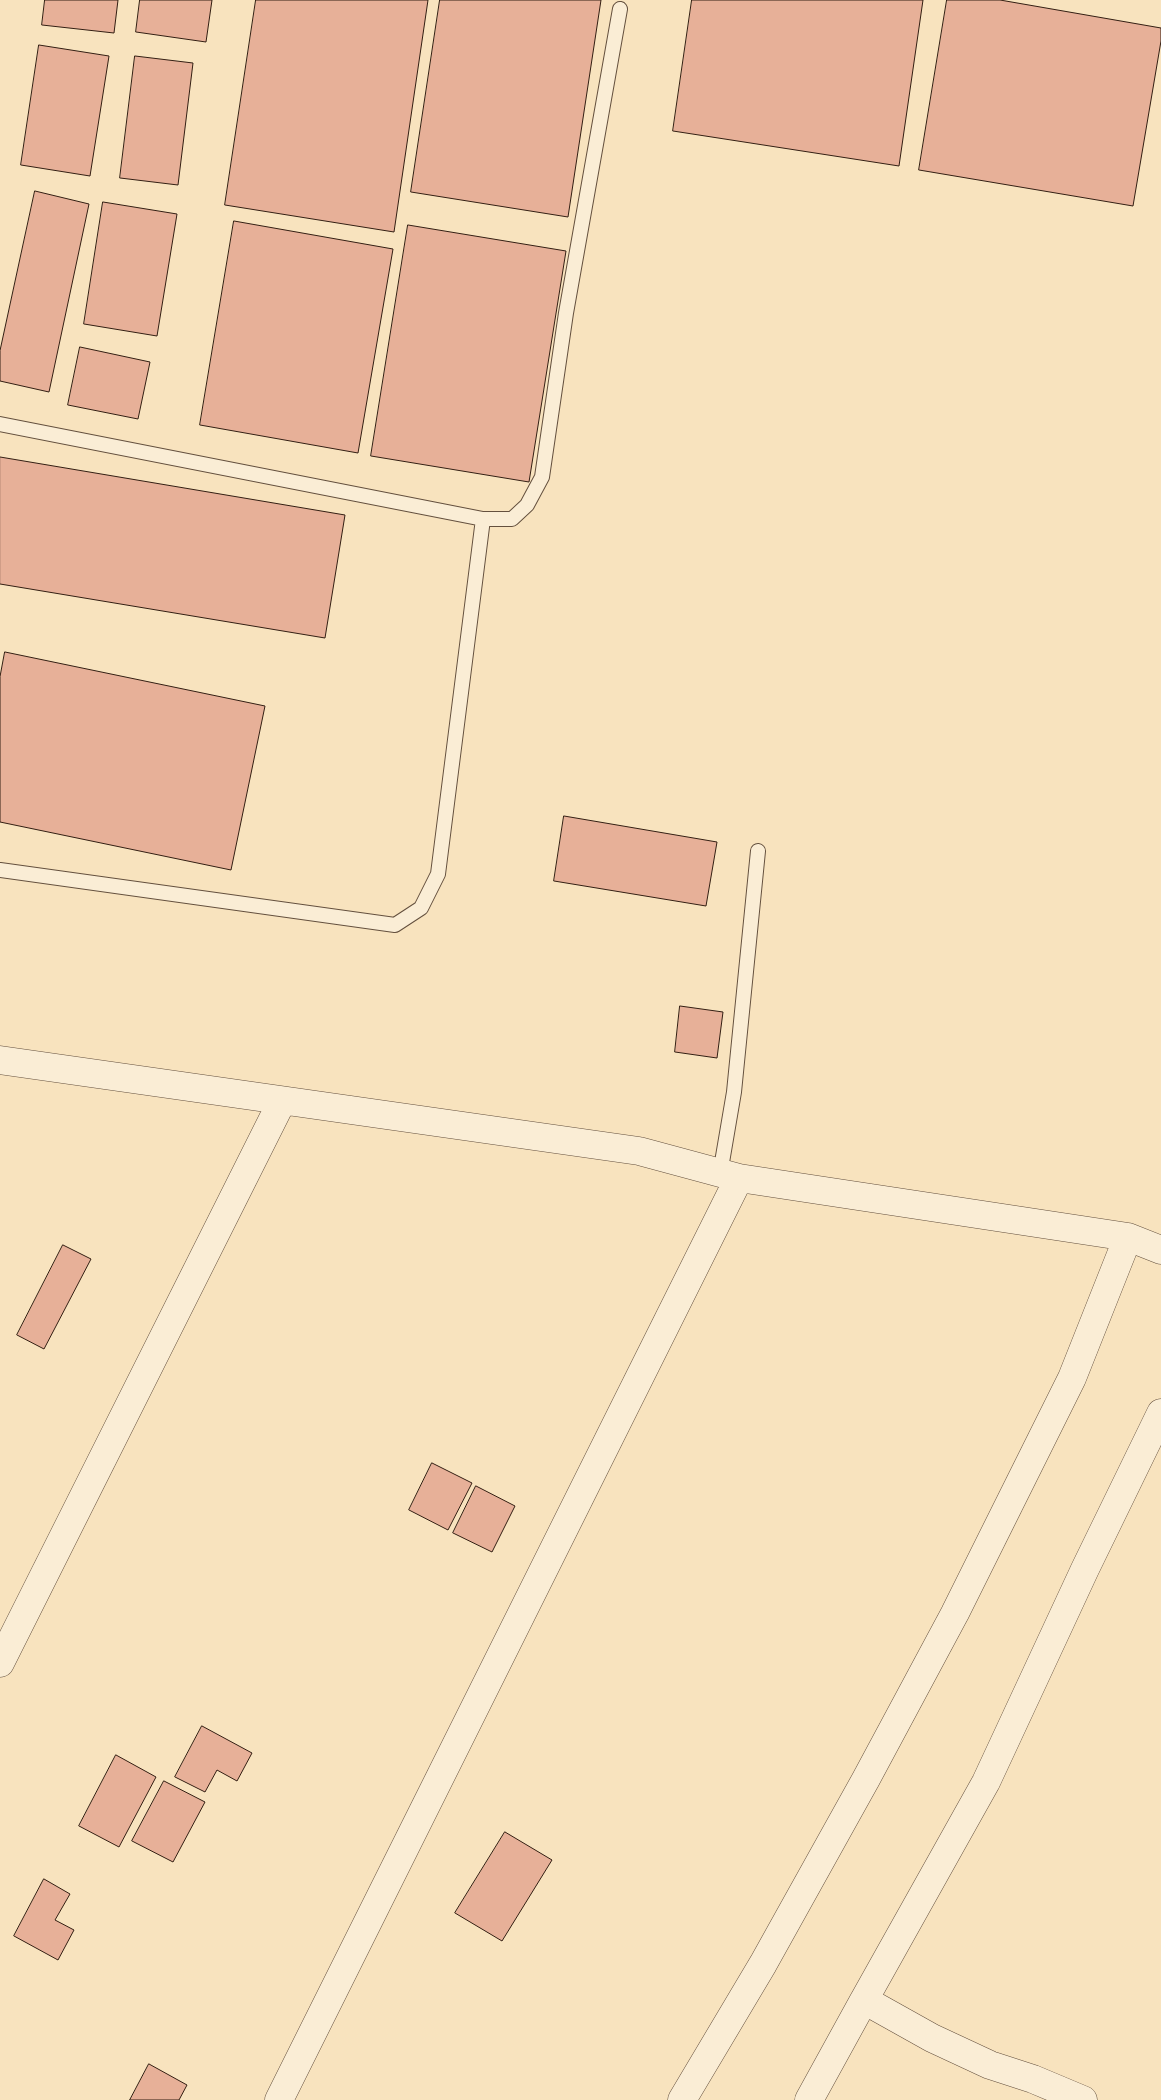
<!DOCTYPE html>
<style>
body{margin:0}
canvas{display:block;background:#f8e3be}
</style>
<canvas width="1161" height="2100"></canvas>
<script>
const ctx = document.querySelector('canvas').getContext('2d');
ctx.lineJoin = 'round';
function fillPath(path, color) { ctx.fillStyle = color; ctx.fill(path, 'evenodd'); }
function stroke(path, color, width, dash) { ctx.strokeStyle = color; ctx.lineWidth = width; ctx.lineCap = dash ? 'butt' : 'round'; ctx.setLineDash(dash || []); ctx.stroke(path); }
const building = new Path2D(`
 M 45,0 L 118,0 L 114,33 L 42,25 Z
 M 140,0 L 212,0 L 206,42 L 136,32 Z
 M 256,0 L 428,0 L 394,232 L 225,205 Z
 M 440,0 L 601,0 L 568,217 L 411,192 Z
 M 692,0 L 923,0 L 899,166 L 673,131 Z
 M 947,0 L 1000,0 L 1161,28 L 1161,41 L 1133,206 L 919,170 Z
 M 39,45 L 109,56 L 90,176 L 21,165 Z
 M 135,56 L 193,63 L 178,185 L 120,178 Z
 M 35,191 L 89,204 L 49,392 L 0,381 L 0,351 Z
 M 103,202 L 177,214 L 157,336 L 84,324 Z
 M 234,221 L 393,249 L 358,453 L 200,425 Z
 M 408,225 L 566,251 L 529,482 L 371,456 Z
 M 80,347 L 150,362 L 138,419 L 68,405 Z
 M 0,457 L 345,515 L 325,638 L 0,584 Z
 M 5,652 L 265,706 L 231,870 L 0,822 L 0,677 Z
 M 564,816 L 717,842 L 706,906 L 554,881 Z
 M 680,1006 L 723,1012 L 717,1058 L 675,1052 Z
 M 63,1245 L 91,1259 L 44,1349 L 17,1335 Z
 M 432,1463 L 472,1483 L 448,1530 L 409,1510 Z
 M 476,1486 L 515,1506 L 492,1552 L 453,1533 Z
 M 202,1726 L 252,1753 L 237,1781 L 217,1770 L 205,1792 L 175,1777 Z
 M 116,1755 L 156,1777 L 119,1847 L 79,1826 Z
 M 164,1781 L 205,1802 L 173,1862 L 132,1841 Z
 M 505,1832 L 552,1860 L 502,1941 L 455,1913 Z
 M 44,1879 L 70,1894 L 55,1920 L 74,1930 L 58,1960 L 14,1936 Z
 M 149,2064 L 187,2085 L 179,2100 L 130,2100 Z`);
const service = new Path2D(`
 M 0,424 L 483,519 L 438,874 L 421,908 L 395,925 L 0,870
 M 483,519 L 512,519 L 527,505 L 542,477 L 566,313 L 620,9
 M 720,1174 L 734,1092 L 758,851`);
const minor = new Path2D(`
 M 0,1060 L 639,1151 L 739,1178 L 1128,1237 L 1161,1250
 M 0,1663 L 282,1101
 M 864,2000 L 986,1782 L 1085,1569 L 1161,1413
 M 279,2100 L 739,1178
 M 682,2100 L 763,1964 L 866,1779 L 955,1613 L 1072,1378 L 1128,1237
 M 809,2100 L 864,2000 L 932,2038 L 990,2065 L 1033,2079 L 1083,2100`);
fillPath(building, '#e7b098');
stroke(building, '#331f13', 1);
stroke(service, '#64503e', 16);
stroke(minor, '#64503e', 29);
stroke(service, '#faedd5', 14);
stroke(minor, '#faedd5', 28);
</script>
